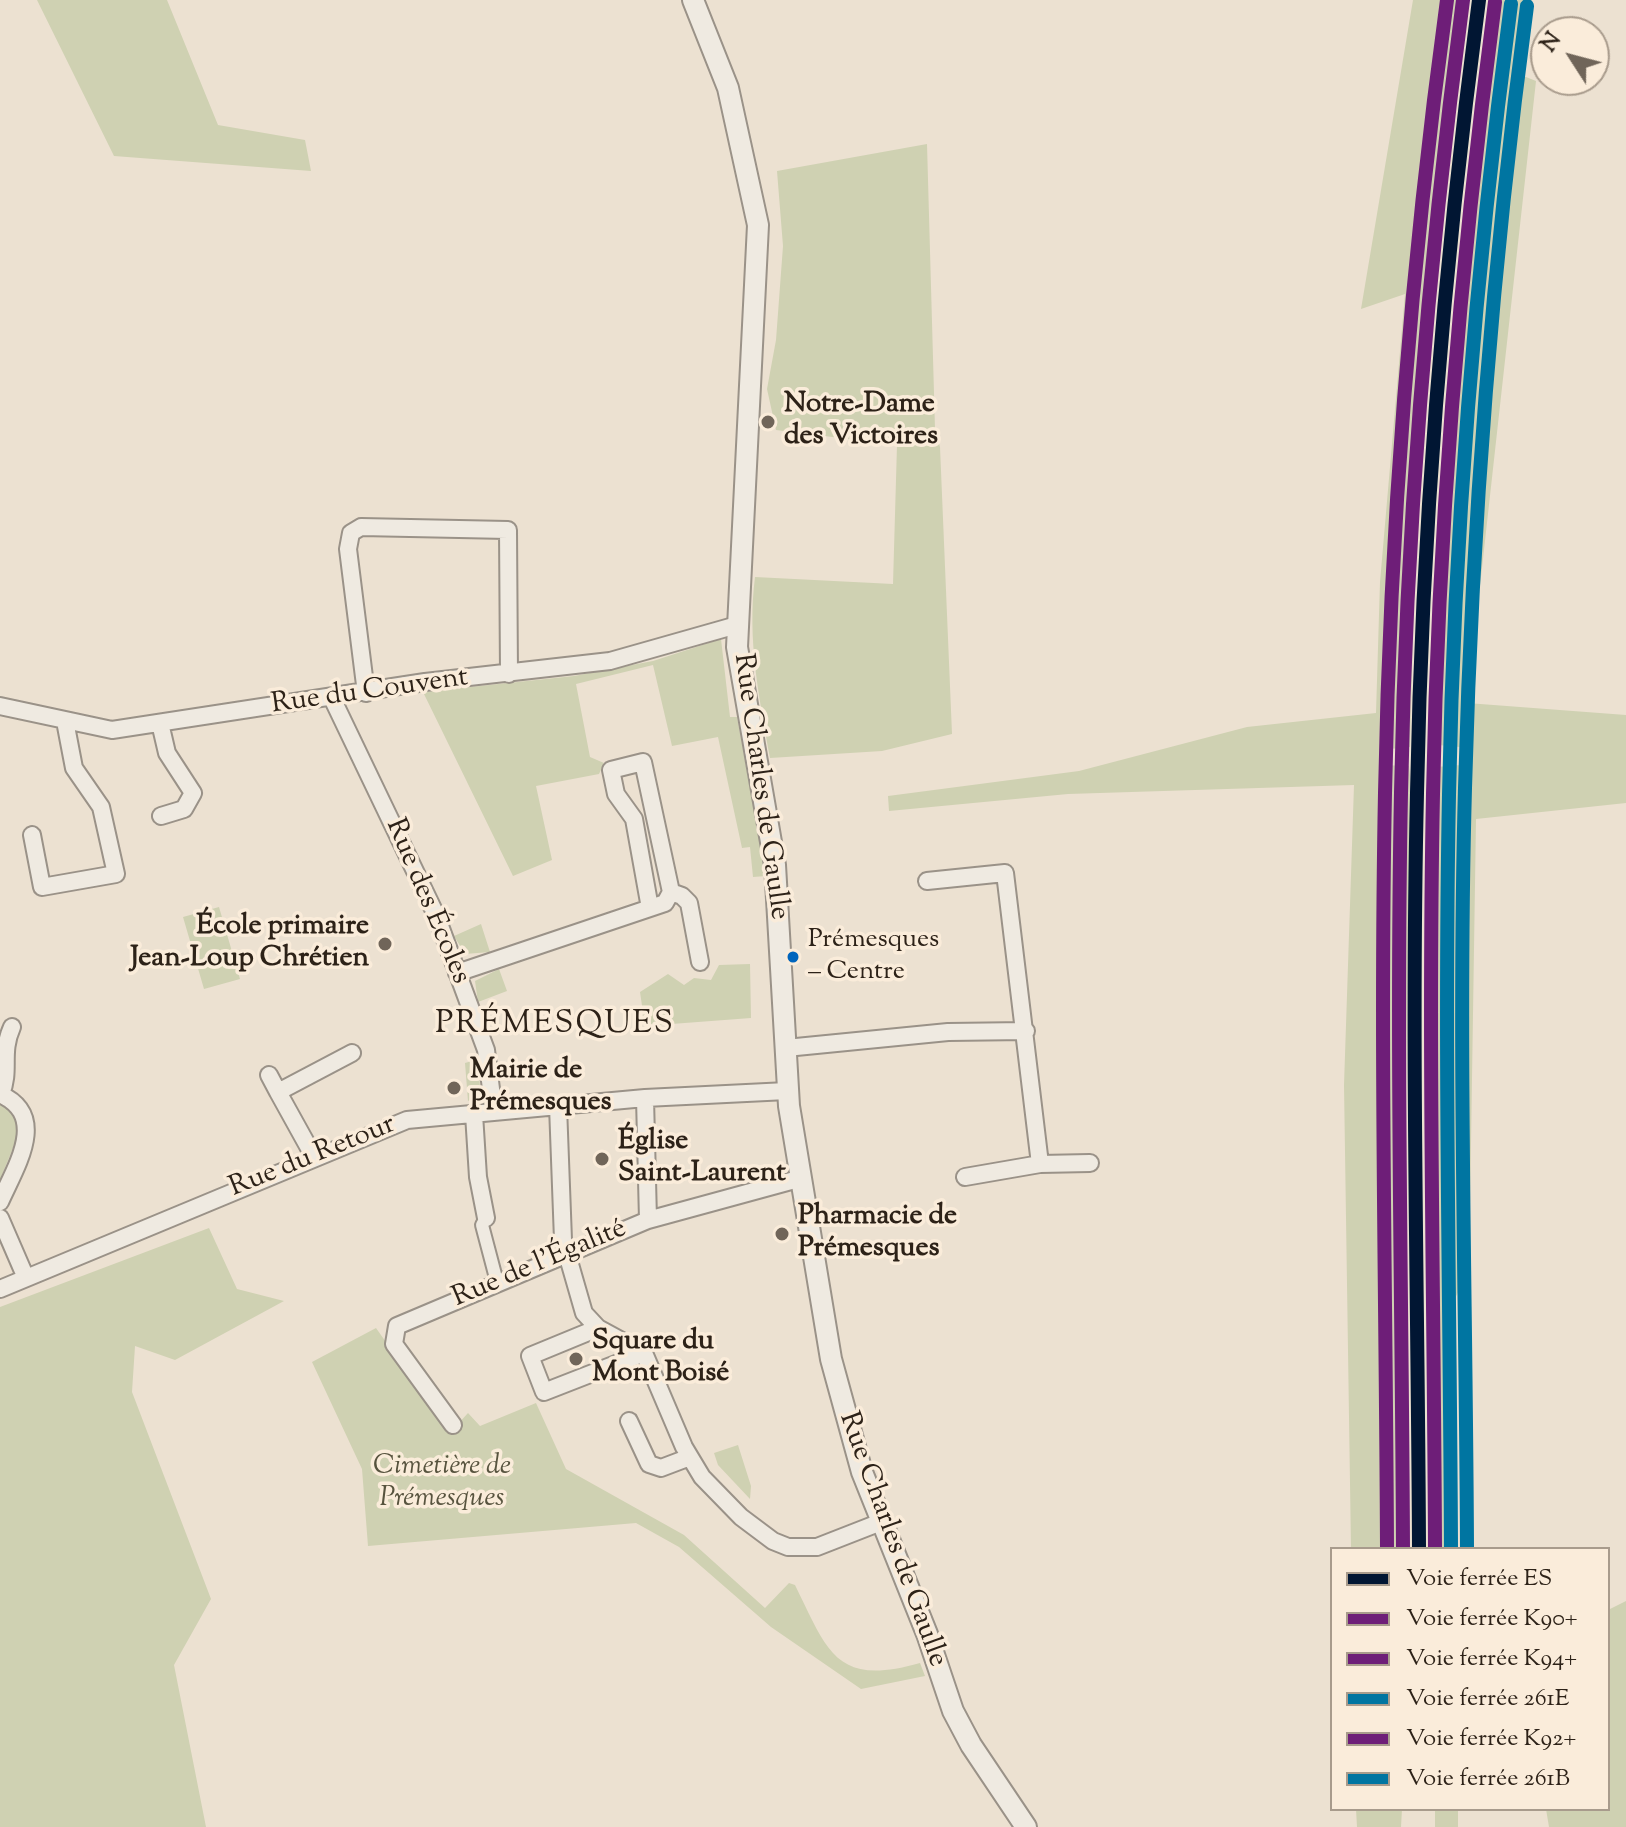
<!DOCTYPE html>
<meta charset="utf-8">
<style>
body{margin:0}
#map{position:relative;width:1626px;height:1827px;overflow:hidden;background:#ece1d1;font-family:"Sorts Mill Goudy",serif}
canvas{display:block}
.legend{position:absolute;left:1330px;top:1547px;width:280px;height:264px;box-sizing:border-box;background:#faecda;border:2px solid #a89b8c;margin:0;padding:10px 14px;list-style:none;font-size:24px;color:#2d2218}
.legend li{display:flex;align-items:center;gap:16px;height:40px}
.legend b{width:40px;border:2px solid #a89b8c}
.north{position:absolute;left:1530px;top:16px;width:80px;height:80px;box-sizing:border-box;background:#faecda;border:2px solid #a89b8c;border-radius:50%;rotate:306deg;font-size:22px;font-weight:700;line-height:32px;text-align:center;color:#2d2218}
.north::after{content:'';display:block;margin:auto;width:28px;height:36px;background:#706559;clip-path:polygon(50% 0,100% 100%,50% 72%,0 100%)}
</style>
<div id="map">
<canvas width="1626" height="1827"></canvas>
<ul class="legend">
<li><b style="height:10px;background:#011633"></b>Voie ferrée ES</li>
<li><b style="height:10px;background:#6e1e78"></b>Voie ferrée K90+</li>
<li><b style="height:10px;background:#6e1e78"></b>Voie ferrée K94+</li>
<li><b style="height:10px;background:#0075a1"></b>Voie ferrée 261E</li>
<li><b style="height:10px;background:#6e1e78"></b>Voie ferrée K92+</li>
<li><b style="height:10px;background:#0075a1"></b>Voie ferrée 261B</li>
</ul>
<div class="north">N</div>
</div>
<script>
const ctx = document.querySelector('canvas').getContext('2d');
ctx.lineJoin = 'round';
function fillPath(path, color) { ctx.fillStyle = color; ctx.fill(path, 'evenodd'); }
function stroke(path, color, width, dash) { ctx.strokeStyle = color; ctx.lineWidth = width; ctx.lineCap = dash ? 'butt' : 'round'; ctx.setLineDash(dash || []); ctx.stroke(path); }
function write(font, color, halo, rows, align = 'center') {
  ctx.font = font + ' "Sorts Mill Goudy",serif'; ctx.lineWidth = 7; ctx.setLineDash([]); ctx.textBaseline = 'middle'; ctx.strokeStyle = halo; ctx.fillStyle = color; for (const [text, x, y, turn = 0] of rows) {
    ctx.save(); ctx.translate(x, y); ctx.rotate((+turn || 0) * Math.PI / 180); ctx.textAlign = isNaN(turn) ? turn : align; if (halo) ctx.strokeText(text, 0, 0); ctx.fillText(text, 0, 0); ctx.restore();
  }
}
const green = new Path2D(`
 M 37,0 L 167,0 L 218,125 L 305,140 L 311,171 L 114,156 Z
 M 1413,0 L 1464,0 L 1450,107 L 1418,428 L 1410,747 L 1380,750 L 1380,765 L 1409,766 L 1410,775 L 1405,1161 L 1407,1549 L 1351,1549 L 1344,1085 L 1354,785 L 1068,794 L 889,811 L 888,796 L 1079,771 L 1247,727 L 1376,713 L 1380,582 L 1405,294 L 1361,309 Z
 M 1501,0 L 1532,0 L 1521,75 L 1536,81 L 1467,703 L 1626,715 L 1626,803 L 1476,819 L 1469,1273 L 1455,1298 L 1454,1549 L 1438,1549 L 1436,767 L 1461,765 L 1460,747 L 1438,745 L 1439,695 L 1469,252 Z
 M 927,144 L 935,429 L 940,447 L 952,734 L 882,751 L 770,758 C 759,696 747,640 755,577 L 893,584 L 897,445 L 776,430 L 767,389 L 776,340 L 783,246 L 777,171 Z
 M 721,639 L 730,717 L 737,717 L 766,876 L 753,877 L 750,847 L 742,848 L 718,737 L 672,746 L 653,665 L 576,684 L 590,757 L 604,763 L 599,774 L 536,786 L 552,860 L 513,876 L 423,692 L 574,676 L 653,661 Z
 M 219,907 L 240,979 L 204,989 L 183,917 Z
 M 481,924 L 490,952 L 465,954 L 454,936 Z
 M 750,964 L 751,1018 L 645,1026 L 640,992 L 668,974 L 684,985 L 694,978 L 711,980 L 719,965 Z
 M 499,969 L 507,991 L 478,1002 L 475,981 Z
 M 479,1059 L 480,1095 L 468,1101 L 465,1063 Z
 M 0,1098 L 17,1110 L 19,1133 L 0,1180 Z
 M 209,1228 L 237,1289 L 284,1301 L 175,1360 L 135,1346 L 132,1392 L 211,1599 L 174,1665 L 206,1827 L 0,1827 L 0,1307 Z
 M 376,1328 L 441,1420 L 457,1425 L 468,1413 L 480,1426 L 536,1403 L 566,1469 L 684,1535 L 765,1608 L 789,1583 L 795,1585 C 828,1652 836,1687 920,1663 L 925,1676 L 861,1689 L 771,1627 L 679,1547 L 636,1523 L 368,1546 L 362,1469 L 312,1362 Z
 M 738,1445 L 751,1486 L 750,1499 L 718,1465 L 714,1453 Z
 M 1626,1601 L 1626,1827 L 1549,1827 L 1546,1809 L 1608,1809 L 1608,1610 Z
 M 1356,1809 L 1402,1809 L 1401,1827 L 1357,1827 Z
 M 1435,1809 L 1458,1809 L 1458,1827 L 1435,1827 Z`);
const pedestrian = new Path2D(`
 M 486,1218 L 482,1225 L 497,1282`);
const minor = new Path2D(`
 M 366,693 L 348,549 L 351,533 L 361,527 L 508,530 L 509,674
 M 332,698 L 436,915 L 486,1050 L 494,1112
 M 0,706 L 112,730 L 425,682 L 610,661 L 737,625
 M 160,723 L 167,753 L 193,793 L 184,809 L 161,816
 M 32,835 L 42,887 L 116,874 L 101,807 L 74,768 L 65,721
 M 927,881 L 1005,873 L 1040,1164
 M 671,892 L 682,896 L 689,903 L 700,962
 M 457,973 L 665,903 L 671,892 L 643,762 L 611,770 L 616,794 L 634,819 L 650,908
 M 786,1048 L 948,1032 L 1026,1031
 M 269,1075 L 278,1092 L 352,1053
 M 278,1092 L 314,1157
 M 0,1094 C 49,1116 16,1166 0,1202
 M 1,1094 C 11,1069 0,1054 12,1027
 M 645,1098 L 648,1220
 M 558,1106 L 563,1240 L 584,1313 L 598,1328 L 644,1353 L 684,1447 L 702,1477 L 741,1517 L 773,1541 L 788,1547 L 817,1547 L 881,1522
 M 474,1114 L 478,1177 L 486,1218
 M 965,1177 L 1040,1164 L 1090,1163
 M 0,1218 L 26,1278
 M 0,1289 L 407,1120 L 645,1098 L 787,1091
 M 598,1328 L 530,1356 L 544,1392 L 644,1353
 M 629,1421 L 649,1464 L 661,1468 L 690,1457
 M 453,1425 L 394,1344 L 397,1326 L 648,1220 L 802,1178`);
const tertiary = new Path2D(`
 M 693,0 L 728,88 L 758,225 L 737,647 L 775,865 L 789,1106 L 831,1359 L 862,1472 L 927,1634 L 953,1711 L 971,1745 L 1026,1827`);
const rail1 = new Path2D(`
 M 1419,1549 C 1418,1297 1411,1045 1417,793 C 1422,527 1444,263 1479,0`);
const rail2 = new Path2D(`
 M 1435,1549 C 1434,1297 1428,1045 1433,794 C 1438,529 1460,265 1495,2`);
const rail3 = new Path2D(`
 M 1403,1549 C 1402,1297 1396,1045 1401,793 C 1406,527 1428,263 1463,0`);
const rail4 = new Path2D(`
 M 1451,1549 C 1450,1297 1444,1046 1449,795 C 1454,530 1476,266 1511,4`);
const rail5 = new Path2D(`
 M 1387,1549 C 1386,1297 1380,1045 1385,793 C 1390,527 1411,263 1447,0`);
const rail6 = new Path2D(`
 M 1467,1549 C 1466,1295 1458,1041 1465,788 C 1472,526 1492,266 1527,6`);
const markers = [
 [768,422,8,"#706559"],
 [385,944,8,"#706559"],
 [793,957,7,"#0065bd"],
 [454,1088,8,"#706559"],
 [602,1159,8,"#706559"],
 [782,1234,8,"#706559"],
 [576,1359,8,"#706559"]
];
const busNames = [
 ["Prémesques",808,942],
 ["– Centre",808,974]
];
const poiNames = [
 ["Notre-Dame",784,406],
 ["des Victoires",784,438],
 ["École primaire",369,928,"right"],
 ["Jean-Loup Chrétien",369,960,"right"],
 ["Mairie de",470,1072],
 ["Prémesques",470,1104],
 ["Église",618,1143],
 ["Saint-Laurent",618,1175],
 ["Pharmacie de",798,1218],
 ["Prémesques",798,1250],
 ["Square du",592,1343],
 ["Mont Boisé",592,1375]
];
const streetNames = [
 ["Rue du Couvent",370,693,-8],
 ["Rue Charles de Gaulle",759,787,82],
 ["Rue des Écoles",426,902,67],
 ["Rue du Retour",313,1158,-22],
 ["Rue de l'Égalité",540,1265,-23],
 ["Rue Charles de Gaulle",891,1540,70]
];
const parkNames = [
 ["Cimetière de",442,1468],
 ["Prémesques",442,1500]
];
const quarterNames = [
 ["PRÉMESQUES",555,1027]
];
fillPath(green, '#cfd1b2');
stroke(pedestrian, '#9a9288', 16);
stroke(minor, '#9a9288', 20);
stroke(tertiary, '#9a9288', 24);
stroke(pedestrian, '#efeae1', 12);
stroke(minor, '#efeae1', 16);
stroke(tertiary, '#efeae1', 20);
stroke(rail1, '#011633', 14);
stroke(rail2, '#6e1e78', 14);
stroke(rail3, '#6e1e78', 14);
stroke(rail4, '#0075a1', 14);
stroke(rail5, '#6e1e78', 14);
stroke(rail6, '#0075a1', 14);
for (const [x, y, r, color] of markers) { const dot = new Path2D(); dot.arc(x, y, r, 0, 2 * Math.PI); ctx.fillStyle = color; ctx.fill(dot); stroke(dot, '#faecda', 3); }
write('26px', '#2d2218', '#faecda', busNames, 'left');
write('bold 28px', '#2d2218', '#faecda', poiNames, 'left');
write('28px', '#2d2218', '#faecda', streetNames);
write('italic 28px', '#57533e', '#faecda', parkNames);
ctx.letterSpacing = '2px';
write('32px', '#2d2218', '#faecda', quarterNames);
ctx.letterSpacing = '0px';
</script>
